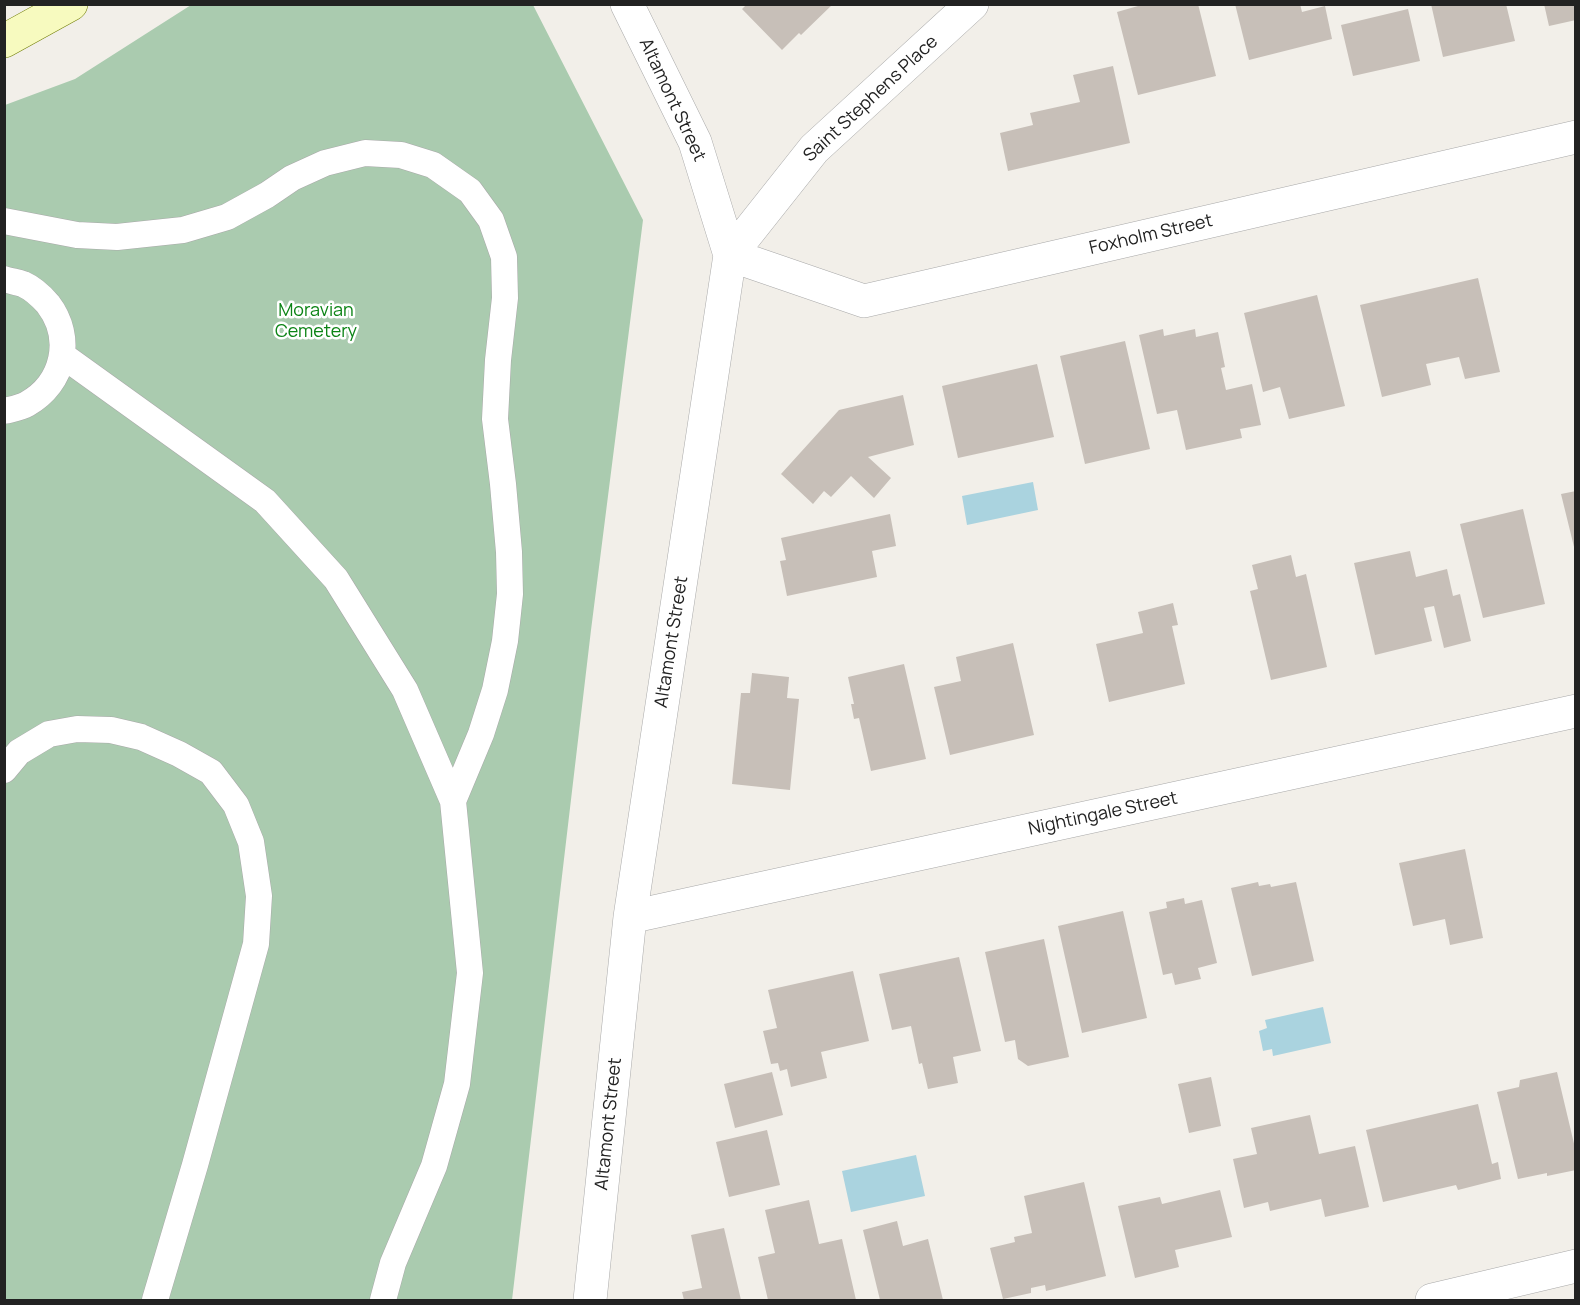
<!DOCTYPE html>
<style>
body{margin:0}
#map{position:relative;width:1580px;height:1305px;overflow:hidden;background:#f2efe9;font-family:Manrope,sans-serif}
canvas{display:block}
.frame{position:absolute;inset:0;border:6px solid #222;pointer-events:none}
</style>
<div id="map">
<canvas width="1580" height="1305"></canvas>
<div class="frame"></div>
</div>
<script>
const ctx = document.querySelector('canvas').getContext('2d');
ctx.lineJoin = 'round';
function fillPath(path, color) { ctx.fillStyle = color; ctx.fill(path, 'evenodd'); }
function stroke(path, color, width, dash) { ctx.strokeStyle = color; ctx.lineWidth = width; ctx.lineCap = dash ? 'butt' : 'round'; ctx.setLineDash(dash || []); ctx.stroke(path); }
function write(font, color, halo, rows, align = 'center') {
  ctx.font = font + ' Manrope,sans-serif'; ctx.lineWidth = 5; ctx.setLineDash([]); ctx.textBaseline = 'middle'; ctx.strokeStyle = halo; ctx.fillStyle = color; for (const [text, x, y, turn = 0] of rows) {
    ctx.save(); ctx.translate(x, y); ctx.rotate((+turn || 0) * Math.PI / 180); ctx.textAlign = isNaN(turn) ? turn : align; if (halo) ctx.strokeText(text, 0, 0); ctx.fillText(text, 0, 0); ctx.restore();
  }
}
const cemetery = new Path2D(`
 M 191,5 L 533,5 L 643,220 L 591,630 L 512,1300 L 5,1300 L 5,105 L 75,79 Z`);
const water = new Path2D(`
 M 1033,482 L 1038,510 L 967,525 L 962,496 Z
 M 1323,1007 L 1331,1043 L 1273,1056 L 1272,1049 L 1263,1051 L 1259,1031 L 1267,1028 L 1265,1020 Z
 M 916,1155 L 925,1196 L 851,1212 L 842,1171 Z`);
const building = new Path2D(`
 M 747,4 L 833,4 L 801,35 L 799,33 L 782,50 L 742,9 Z
 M 1145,4 L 1198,4 L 1216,76 L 1138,95 L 1117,12 Z
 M 1235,4 L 1300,4 L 1302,12 L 1325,6 L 1332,39 L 1249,60 Z
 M 1431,4 L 1506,4 L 1515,41 L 1443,57 Z
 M 1544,4 L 1576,4 L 1576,20 L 1549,26 Z
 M 1408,9 L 1420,61 L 1353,76 L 1341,25 Z
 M 1113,66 L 1130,143 L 1008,171 L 1000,133 L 1033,125 L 1030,113 L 1080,102 L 1073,75 Z
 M 1478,278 L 1500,372 L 1465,379 L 1459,357 L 1426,364 L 1431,385 L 1382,397 L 1360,305 Z
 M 1317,295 L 1345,406 L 1289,419 L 1280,387 L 1263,392 L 1244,313 Z
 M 1163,329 L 1164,336 L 1195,329 L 1196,337 L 1218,332 L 1225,367 L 1221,368 L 1226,390 L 1252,384 L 1261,425 L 1240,429 L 1242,438 L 1186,450 L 1177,410 L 1157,414 L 1139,335 Z
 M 1125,341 L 1150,449 L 1085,464 L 1060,356 Z
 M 1037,364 L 1054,437 L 958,458 L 942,386 Z
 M 903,395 L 914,445 L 868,457 L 891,478 L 874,498 L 851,476 L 831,497 L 824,491 L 813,504 L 781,474 L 839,410 Z
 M 1576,491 L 1576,551 L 1575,551 L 1561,494 Z
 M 1523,509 L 1545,604 L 1483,618 L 1460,524 Z
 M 890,514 L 896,546 L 872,551 L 877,577 L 787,596 L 780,561 L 786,560 L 781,538 Z
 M 1410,551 L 1416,577 L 1447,569 L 1453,596 L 1460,594 L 1471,641 L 1444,648 L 1434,606 L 1424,608 L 1432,641 L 1375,655 L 1354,563 Z
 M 1291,555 L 1296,577 L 1306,574 L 1327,667 L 1271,680 L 1250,591 L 1258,589 L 1252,565 Z
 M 1173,603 L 1178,625 L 1172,626 L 1185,684 L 1109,702 L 1096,644 L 1143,633 L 1138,612 Z
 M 1013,643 L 1034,735 L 950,755 L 934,687 L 961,681 L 956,657 Z
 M 904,664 L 926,759 L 871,771 L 859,718 L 854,719 L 851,704 L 854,704 L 848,677 Z
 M 752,673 L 789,677 L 787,698 L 799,699 L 790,790 L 732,784 L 741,693 L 750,693 Z
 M 1465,849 L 1483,938 L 1450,945 L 1445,919 L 1413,926 L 1399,863 Z
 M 1258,882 L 1259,886 L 1270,884 L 1271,887 L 1296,882 L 1314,961 L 1252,976 L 1231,888 Z
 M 1184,898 L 1185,904 L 1202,900 L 1217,963 L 1198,968 L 1201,979 L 1175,985 L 1172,973 L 1163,975 L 1149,912 L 1167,908 L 1166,902 Z
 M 1123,911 L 1147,1018 L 1082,1033 L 1058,926 Z
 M 1044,939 L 1069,1057 L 1028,1066 L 1018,1059 L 1015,1040 L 1005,1042 L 985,952 Z
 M 959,957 L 981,1051 L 953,1057 L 958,1083 L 928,1089 L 922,1063 L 919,1064 L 911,1026 L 892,1030 L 879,974 Z
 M 853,971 L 869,1041 L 821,1052 L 827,1078 L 791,1087 L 787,1069 L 780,1071 L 778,1063 L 771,1064 L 763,1031 L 777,1028 L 768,990 Z
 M 772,1072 L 783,1115 L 735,1128 L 724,1084 Z
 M 1557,1072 L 1576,1152 L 1576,1170 L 1547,1176 L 1547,1173 L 1518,1179 L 1497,1092 L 1519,1087 L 1520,1080 Z
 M 1211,1077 L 1221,1126 L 1189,1133 L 1178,1084 Z
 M 1478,1104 L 1492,1164 L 1498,1162 L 1501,1179 L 1458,1190 L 1456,1185 L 1383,1202 L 1366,1130 Z
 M 1310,1115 L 1319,1154 L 1355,1146 L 1369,1207 L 1325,1217 L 1321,1199 L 1270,1211 L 1268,1202 L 1244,1208 L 1233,1159 L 1257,1154 L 1251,1128 Z
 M 767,1130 L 780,1185 L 729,1197 L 716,1142 Z
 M 1084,1182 L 1106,1276 L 1046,1291 L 1045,1285 L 1031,1288 L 1031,1293 L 1003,1299 L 990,1248 L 1015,1242 L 1014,1237 L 1032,1233 L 1024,1196 Z
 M 1220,1190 L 1232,1237 L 1175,1250 L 1179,1267 L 1135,1278 L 1118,1206 L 1160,1197 L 1162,1204 Z
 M 809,1200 L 819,1244 L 842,1239 L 856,1300 L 768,1300 L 758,1257 L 775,1253 L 765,1210 Z
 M 897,1221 L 903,1246 L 928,1239 L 943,1300 L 880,1300 L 863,1230 Z
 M 724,1228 L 741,1300 L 684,1300 L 682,1292 L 702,1288 L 691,1235 Z`);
const service = new Path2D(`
 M 4,221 L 77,235 L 117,237 L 183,230 L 227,217 L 267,195 L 292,178 L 325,163 L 365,153 L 401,155 L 433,165 L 470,191 L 491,220 L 504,257 L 505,298 L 498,360 L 495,419 L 503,484 L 509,552 L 510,594 L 505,641 L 495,690 L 481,734 L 453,801
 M 4,279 C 10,281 17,282 23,284 C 32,288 41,296 48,304 C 74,338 64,383 27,404 C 20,408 12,409 4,411
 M 62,355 L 265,501 L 336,579 L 405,690 L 453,801 L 470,973 L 457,1084 L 434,1166 L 393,1263 L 383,1300
 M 4,770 L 19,752 L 49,734 L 77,729 L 111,730 L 141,737 L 179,754 L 211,772 L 236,805 L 251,842 L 259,896 L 256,944 L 195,1165 L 155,1300`);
const minor = new Path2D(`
 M 972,4 L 814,149 L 730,255 L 864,301 L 1576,137
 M 630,917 L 1576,711
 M 590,1300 L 630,917 L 730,255 L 695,142 L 627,4
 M 1432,1300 L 1576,1266`);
const secondary = new Path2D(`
 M 4,41 L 71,4`);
const streetNames = [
 ["Saint Stephens Place",871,99,-43],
 ["Altamont Street",672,100,65],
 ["Foxholm Street",1151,235,-13],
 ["Altamont Street",672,642,-81],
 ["Nightingale Street",1103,814,-12],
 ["Altamont Street",609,1124,-84]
];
const parkNames = [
 ["Moravian",316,311],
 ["Cemetery",316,332]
];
fillPath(cemetery, '#aacbaf');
fillPath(water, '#aad3df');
fillPath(building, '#c7bfb8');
stroke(service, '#a9a9a9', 27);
stroke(minor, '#a9a9a9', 34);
stroke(secondary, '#707d05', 34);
stroke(service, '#fff', 26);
stroke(minor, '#fff', 33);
stroke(secondary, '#f7fabf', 33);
write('18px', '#222', '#fff', streetNames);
write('18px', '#0c8416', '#fff', parkNames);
</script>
